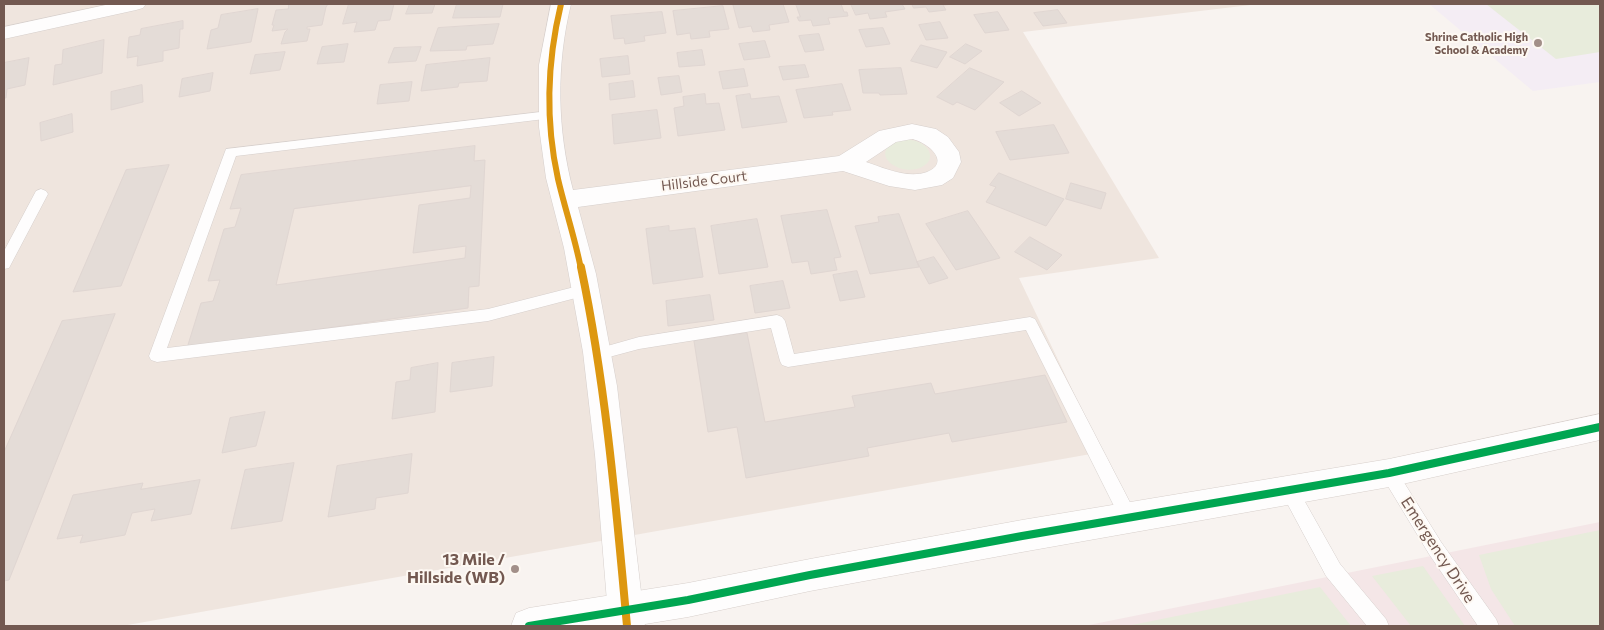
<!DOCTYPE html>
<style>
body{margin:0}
#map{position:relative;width:1604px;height:630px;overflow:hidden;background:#f8f3f0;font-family:Commissioner,sans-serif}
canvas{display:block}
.frame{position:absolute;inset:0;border:5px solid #735951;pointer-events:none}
</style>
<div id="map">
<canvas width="1604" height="630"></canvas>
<div class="frame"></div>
</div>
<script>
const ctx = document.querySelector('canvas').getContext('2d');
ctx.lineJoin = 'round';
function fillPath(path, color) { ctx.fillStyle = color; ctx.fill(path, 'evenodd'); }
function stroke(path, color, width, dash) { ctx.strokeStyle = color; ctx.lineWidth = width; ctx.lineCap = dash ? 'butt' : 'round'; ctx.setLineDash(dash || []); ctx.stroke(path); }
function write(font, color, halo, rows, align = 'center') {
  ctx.font = font + ' Commissioner,sans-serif'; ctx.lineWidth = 4; ctx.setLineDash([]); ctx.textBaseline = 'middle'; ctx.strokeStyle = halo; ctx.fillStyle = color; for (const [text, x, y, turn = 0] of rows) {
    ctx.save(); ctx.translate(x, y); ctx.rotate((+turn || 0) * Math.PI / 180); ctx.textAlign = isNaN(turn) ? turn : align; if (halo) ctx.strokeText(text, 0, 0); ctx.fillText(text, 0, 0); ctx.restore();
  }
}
const residential = new Path2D(`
 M 4,4 L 1259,4 L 1023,32 L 1159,258 L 1019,278 L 1102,452 L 122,626 L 4,626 Z`);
const education = new Path2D(`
 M 1429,4 L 1600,4 L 1600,82 L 1533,91 Z`);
const medical = new Path2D(`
 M 1600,522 L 1600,626 L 1084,626 Z`);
const green = new Path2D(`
 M 1486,4 L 1600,4 L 1600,52 L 1556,59 Z
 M 899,140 C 905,140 912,139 918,142 C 930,146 936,160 922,167 C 900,178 866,153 899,140 Z
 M 1600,530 L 1600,626 L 1515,626 L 1491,589 L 1479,555 Z
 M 1423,566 L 1465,626 L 1411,626 L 1372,576 Z
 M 1320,587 L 1351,626 L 1127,626 Z`);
const building = new Path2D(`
 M 289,4 L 328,4 L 326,7 L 322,25 L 307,27 L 307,29 L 310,29 L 307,41 L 281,44 L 285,32 L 288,29 L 272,31 L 274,25 L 272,25 L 276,10 L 288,9 Z
 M 349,4 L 394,4 L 390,20 L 378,21 L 375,30 L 354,32 L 357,22 L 343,24 Z
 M 410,4 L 435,4 L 432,13 L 406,14 Z
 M 457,4 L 503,4 L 500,17 L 453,18 Z
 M 742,4 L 783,4 L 789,22 L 769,25 L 770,30 L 753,32 L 751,26 L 739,28 L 733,5 Z
 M 796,4 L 841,4 L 844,12 L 847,12 L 848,16 L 828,18 L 830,24 L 813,26 L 811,20 L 799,21 L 797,17 L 800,17 Z
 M 851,4 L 902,4 L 905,9 L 885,12 L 887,17 L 870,19 L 868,13 L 856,15 Z
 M 912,4 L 954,4 L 943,5 L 946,10 L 929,12 L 926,7 L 914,8 Z
 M 723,6 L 729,29 L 709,31 L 710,37 L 691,39 L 690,33 L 677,35 L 673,11 Z
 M 258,9 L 251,42 L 207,49 L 211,30 L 218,28 L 221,15 Z
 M 1058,10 L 1067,23 L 1043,26 L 1034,13 Z
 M 662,12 L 666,33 L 644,36 L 645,41 L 625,44 L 624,38 L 614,39 L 611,16 Z
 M 998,12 L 1009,30 L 985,33 L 974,15 Z
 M 183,21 L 183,29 L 180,29 L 179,48 L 163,51 L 163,61 L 137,66 L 138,56 L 127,58 L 129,37 L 140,35 L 141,29 Z
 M 940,22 L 948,38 L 926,40 L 919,25 Z
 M 499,24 L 493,44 L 467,46 L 466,50 L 430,51 L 438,28 Z
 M 883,28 L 890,44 L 866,47 L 859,30 Z
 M 819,34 L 824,50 L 805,52 L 799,36 Z
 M 104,40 L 102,73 L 53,85 L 55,65 L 62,64 L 63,50 Z
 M 765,41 L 770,57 L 744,60 L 739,44 Z
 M 348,44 L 344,62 L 317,64 L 322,47 Z
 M 966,44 L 982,51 L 965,64 L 950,57 Z
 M 921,45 L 947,52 L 937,68 L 911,61 Z
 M 421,47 L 416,61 L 388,63 L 394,48 Z
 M 702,50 L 705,65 L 679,67 L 677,53 Z
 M 285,52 L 280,70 L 250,74 L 255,55 Z
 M 628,56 L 630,74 L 602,77 L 600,59 Z
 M 29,58 L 25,85 L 7,89 L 6,98 L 4,98 L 4,63 Z
 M 490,58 L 487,81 L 459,83 L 458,87 L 421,91 L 426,65 Z
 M 805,65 L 809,77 L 783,80 L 779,67 Z
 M 901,68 L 907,94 L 880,95 L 879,93 L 863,93 L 859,70 Z
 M 970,68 L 1004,82 L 975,110 L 957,102 L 953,105 L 937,97 Z
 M 744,69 L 748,86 L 723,89 L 719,72 Z
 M 213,73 L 210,91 L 179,97 L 182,79 Z
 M 679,76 L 682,92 L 661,95 L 658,78 Z
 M 633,81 L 635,97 L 610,100 L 609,84 Z
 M 412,82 L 409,101 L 377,104 L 380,85 Z
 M 842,84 L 851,110 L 832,112 L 833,115 L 804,118 L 796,90 Z
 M 142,85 L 143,102 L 111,110 L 111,92 Z
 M 1022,91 L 1041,103 L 1019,116 L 1000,103 Z
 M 705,94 L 706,104 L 719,103 L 725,130 L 678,136 L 674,108 L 684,106 L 683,97 Z
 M 750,94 L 751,99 L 779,96 L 787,122 L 742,128 L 736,96 Z
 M 657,110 L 661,138 L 614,144 L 612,115 Z
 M 72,114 L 73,132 L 41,141 L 40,123 Z
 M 1054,125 L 1069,153 L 1010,160 L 996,132 Z
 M 475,146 L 474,161 L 485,160 L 479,286 L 469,287 L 468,308 L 187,348 L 201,303 L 213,301 L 220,280 L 208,281 L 224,229 L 235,227 L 241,208 L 230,209 L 241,175 ZM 471,186 L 470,198 L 419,205 L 413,253 L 466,246 L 465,258 L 276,285 L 294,209 Z
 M 169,165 L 121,286 L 73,292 L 126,170 Z
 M 999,173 L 1064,199 L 1046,226 L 986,202 L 996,187 L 990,185 Z
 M 1071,183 L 1106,193 L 1101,209 L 1066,199 Z
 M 827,210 L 841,257 L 834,258 L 837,270 L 811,274 L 808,261 L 792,263 L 781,216 Z
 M 968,211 L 1000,258 L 956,270 L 926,224 Z
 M 899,214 L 919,267 L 870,274 L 855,226 L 879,222 L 878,217 Z
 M 757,219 L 768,267 L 719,274 L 711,226 Z
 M 669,226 L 669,231 L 695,228 L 703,277 L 653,284 L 646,229 Z
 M 1030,237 L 1062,255 L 1047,270 L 1015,252 Z
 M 934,257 L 948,278 L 929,284 L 917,262 Z
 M 857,271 L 865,297 L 840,301 L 833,275 Z
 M 783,281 L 790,308 L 755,313 L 750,286 Z
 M 710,295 L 714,320 L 668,326 L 666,301 Z
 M 115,314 L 9,580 L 4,581 L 4,452 L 62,321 Z
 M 747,333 L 765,422 L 855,407 L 852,396 L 931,383 L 935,394 L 1045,375 L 1067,422 L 952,442 L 949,433 L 867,448 L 869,456 L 746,478 L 737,427 L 708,432 L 694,341 Z
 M 494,357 L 492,386 L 450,392 L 452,363 Z
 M 438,363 L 435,412 L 392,419 L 396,382 L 410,380 L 411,368 Z
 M 265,412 L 256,446 L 222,453 L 230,418 Z
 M 412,454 L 408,493 L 376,498 L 375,509 L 328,517 L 337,466 Z
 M 294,463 L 282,521 L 231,529 L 245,470 Z
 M 200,480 L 191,514 L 151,521 L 155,509 L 132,513 L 125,535 L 80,543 L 83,535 L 57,539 L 73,495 L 143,483 L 141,489 Z`);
const service = new Path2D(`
 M 549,111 L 555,115 L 553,118 L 236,156 L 167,348 L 488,309 L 586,284 L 591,286 L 593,290 L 591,294 L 488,321 L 157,362 L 151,360 L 149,356 L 226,149 Z
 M 41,189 L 46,191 L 48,194 L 9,268 L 4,269 L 4,251 L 36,191 Z
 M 777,315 L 782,317 L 785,321 L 794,354 L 1030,317 L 1035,319 L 1135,512 L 1138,518 L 1135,524 L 1129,526 L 1123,524 L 1026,330 L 788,367 L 782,365 L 780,361 L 771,328 L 639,349 L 598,360 L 593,358 L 590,354 L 593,350 L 639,337 Z
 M 1389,465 L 1395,468 L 1441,542 L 1496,619 L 1499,626 L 1478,626 L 1429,554 L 1380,473 L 1383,468 Z
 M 1289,482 L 1295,484 L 1340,564 L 1386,619 L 1389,626 L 1367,626 L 1326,576 L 1280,490 L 1283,484 Z`);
const minor = new Path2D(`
 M 110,4 L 146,4 L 143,8 L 136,10 L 4,39 L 4,27 Z
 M 551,4 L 571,4 C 556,66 557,128 573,190 L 839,156 L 879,131 L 912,124 L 936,129 L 948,137 L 959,152 L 961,162 L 953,178 L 942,185 L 915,190 L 889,186 L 843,171 L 578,207 L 596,274 L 617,386 L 645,626 L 609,626 L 595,455 L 583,352 L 564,248 L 546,178 L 539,127 L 539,65 ZM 912,139 C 927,142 952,162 927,172 C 908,179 884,168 866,162 L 896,142 Z`);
const secondary = new Path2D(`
 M 1600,414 L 1600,440 L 1389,487 L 1022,552 L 810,591 L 688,617 L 633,626 L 511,626 L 516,613 L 529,608 L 688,583 L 810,559 L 1022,520 L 1389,459 Z`);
const bus1Far1 = new Path2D(`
 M 561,4 C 547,62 545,120 558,179 C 565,209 575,238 581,269`);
const bus1 = new Path2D(`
 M 581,267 C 606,386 616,506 627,626`);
const bus2 = new Path2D(`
 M 529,626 L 688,600 L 810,575 L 1022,536 L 1389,473 L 1600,427`);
const markers = [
 [1538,43,5,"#a28f89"],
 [515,569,5,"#a28f89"]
];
const farPoinames = [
 ["Shrine Catholic High",1528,37],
 ["School & Academy",1528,50]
];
const streetNames = [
 ["Hillside Court",704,181,-7]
];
const nearStreetnames = [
 ["Emergency Drive",1438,550,57]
];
const nearPoinames = [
 ["13 Mile /",505,560],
 ["Hillside (WB)",505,578]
];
fillPath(residential, '#efe5de');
fillPath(education, '#f4edf4');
fillPath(medical, '#f4e6e7');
fillPath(green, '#e8ecdc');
fillPath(building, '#e4dcd7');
stroke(building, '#e0d6d2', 1);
stroke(service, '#d6cfcc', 1);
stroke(minor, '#d6cfcc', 1);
stroke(secondary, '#d7cfcb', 1);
fillPath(service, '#fefdfd');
fillPath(minor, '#fefdfd');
fillPath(secondary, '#fefdfd');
stroke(bus1Far1, '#dd9710', 6);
stroke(bus1, '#dd9710', 8);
stroke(bus2, '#00a651', 8);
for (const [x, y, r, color] of markers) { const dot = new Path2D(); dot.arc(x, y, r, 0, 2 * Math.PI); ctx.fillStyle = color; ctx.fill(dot); stroke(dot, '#fdf8f2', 2); }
write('bold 11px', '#735951', '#fdf8f2', farPoinames, 'right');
write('14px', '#735951', '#fdf8f2', streetNames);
write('16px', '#735951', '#fdf8f2', nearStreetnames);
write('bold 16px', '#735951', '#fdf8f2', nearPoinames, 'right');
</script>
